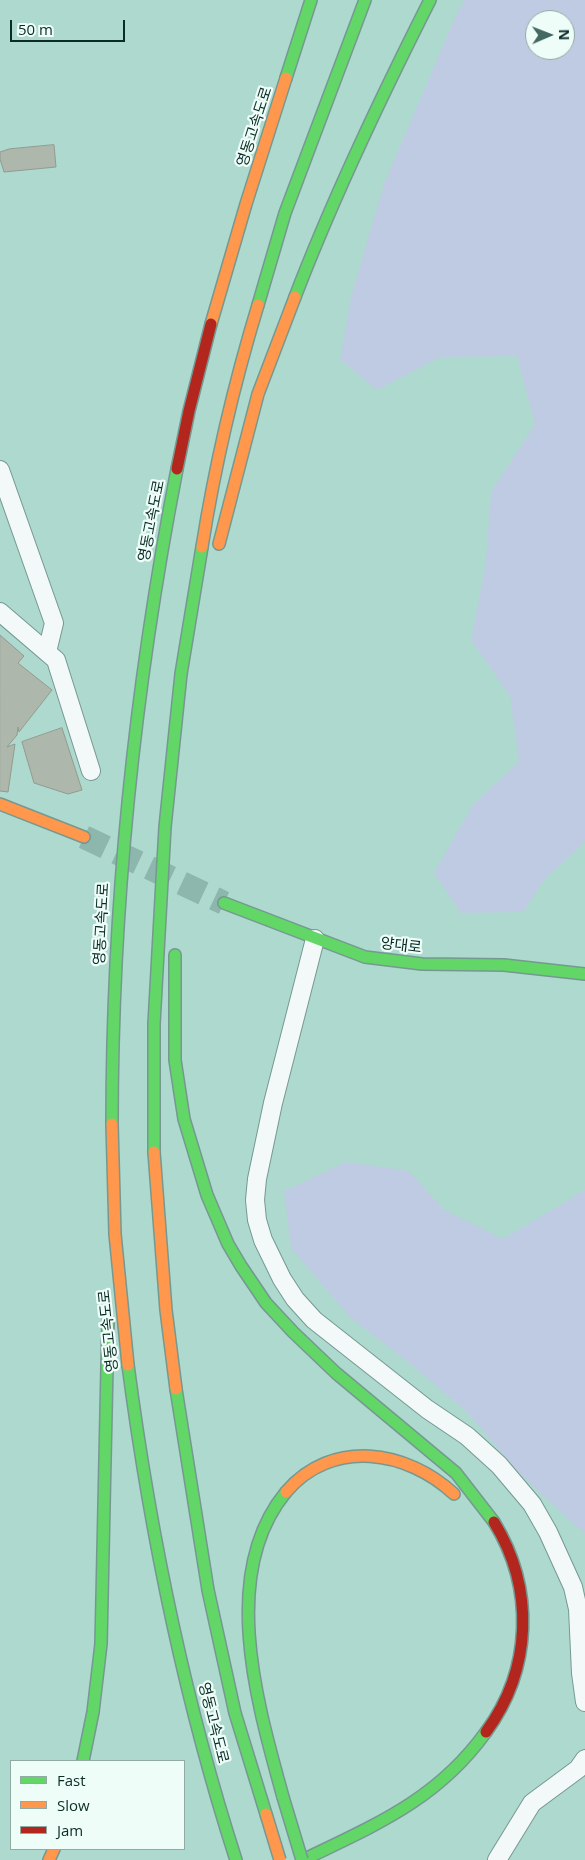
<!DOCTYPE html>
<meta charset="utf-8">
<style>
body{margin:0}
#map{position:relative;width:585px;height:1860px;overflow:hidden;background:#aed9cf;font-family:"Open Sans",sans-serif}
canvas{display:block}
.legend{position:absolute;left:10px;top:1760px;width:175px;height:90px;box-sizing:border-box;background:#effdf9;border:1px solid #93a9a4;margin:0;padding:6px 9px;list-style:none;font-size:15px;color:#0a2c25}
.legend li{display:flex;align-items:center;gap:10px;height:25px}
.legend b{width:25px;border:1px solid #93a9a4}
.north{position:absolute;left:525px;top:10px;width:50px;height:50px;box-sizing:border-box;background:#effdf9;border:1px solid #93a9a4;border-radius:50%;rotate:89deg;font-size:14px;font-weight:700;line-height:20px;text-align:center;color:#0a2c25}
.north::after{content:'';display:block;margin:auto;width:18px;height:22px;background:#436960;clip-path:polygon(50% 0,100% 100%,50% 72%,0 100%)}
.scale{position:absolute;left:10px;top:20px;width:115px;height:22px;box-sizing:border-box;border:2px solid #0a2c25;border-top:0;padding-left:6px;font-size:15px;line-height:18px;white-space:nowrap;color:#0a2c25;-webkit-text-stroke:4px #effdf9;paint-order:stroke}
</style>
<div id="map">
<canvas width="585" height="1860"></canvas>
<ul class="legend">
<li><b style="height:6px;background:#63d668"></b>Fast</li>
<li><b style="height:6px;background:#ff974d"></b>Slow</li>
<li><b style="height:6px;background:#b3261e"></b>Jam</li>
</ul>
<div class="north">N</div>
<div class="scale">50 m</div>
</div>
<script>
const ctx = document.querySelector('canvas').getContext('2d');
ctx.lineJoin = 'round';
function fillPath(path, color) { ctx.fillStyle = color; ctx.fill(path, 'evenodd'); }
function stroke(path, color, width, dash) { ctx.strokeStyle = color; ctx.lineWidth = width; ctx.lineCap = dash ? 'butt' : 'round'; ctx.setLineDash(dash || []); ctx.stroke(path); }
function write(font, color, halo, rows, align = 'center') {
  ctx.font = font + ' "Open Sans","Noto Sans KR",sans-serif'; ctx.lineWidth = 4.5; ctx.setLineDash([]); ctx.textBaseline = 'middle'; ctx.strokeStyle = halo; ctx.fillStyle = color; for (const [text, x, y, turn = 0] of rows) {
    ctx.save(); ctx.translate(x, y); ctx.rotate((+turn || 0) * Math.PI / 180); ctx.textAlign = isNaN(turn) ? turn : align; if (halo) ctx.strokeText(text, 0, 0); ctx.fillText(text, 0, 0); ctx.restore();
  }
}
const green = new Path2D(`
 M 464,0 L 585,0 L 585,842 L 544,880 L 523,912 L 461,913 L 434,873 L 472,806 L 519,761 L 510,696 L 471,640 L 486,562 L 491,492 L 535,424 L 517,356 L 440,357 L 377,390 L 340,359 L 351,297 L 384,184 L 454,20 ZM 535,20 L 565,20 L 565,50 L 535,50 Z
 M 346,1162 L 409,1171 L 444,1210 L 503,1239 L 585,1190 L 585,1534 L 522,1476 L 465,1410 L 403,1358 L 351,1318 L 291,1248 L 284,1191 Z`);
const building = new Path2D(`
 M 54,145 L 56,167 L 4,172 L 0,159 L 0,152 L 9,149 Z
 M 0,635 L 24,656 L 18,663 L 52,690 L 19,732 L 18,727 L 17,735 L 7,747 L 15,744 L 8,792 L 0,791 Z
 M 62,728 L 82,790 L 68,794 L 34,783 L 22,742 Z`);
const secondaryTunnel = new Path2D(`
 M 84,837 L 224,903`);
const street = new Path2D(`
 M 0,470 L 54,623 L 47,652
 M 0,612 L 56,660 L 91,771
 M 315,939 L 273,1103 L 257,1179 L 255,1200 L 257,1220 L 263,1240 L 282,1279 L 295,1299 L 314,1320 L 427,1409 L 467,1436 L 499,1465 L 532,1504 L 548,1532 L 573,1587 L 578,1609 L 581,1673 L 585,1702
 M 497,1860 L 532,1803 L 578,1769 L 585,1759`);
const fast = new Path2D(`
 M 286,78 L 311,0
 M 295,297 C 334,195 381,97 430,0
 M 258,305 L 285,213 L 365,0
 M 224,903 L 365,957 L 422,964 L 504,965 L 585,974
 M 175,955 L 175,1060 L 184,1119 L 207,1195 L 228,1244 L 241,1266 L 266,1303 L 293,1332 L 336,1373 L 456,1473 L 494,1522
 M 112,1124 C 112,904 135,685 177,469
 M 154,1152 L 154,1024 L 165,827 L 181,674 L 202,547
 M 128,1365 C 150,1532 184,1699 236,1860
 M 176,1389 L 208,1590 L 235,1713 L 266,1814
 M 83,1761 L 93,1712 L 101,1644 L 108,1321
 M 283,1797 C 258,1706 218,1574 286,1492
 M 303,1860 C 375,1825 437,1800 486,1732`);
const slow = new Path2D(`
 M 211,324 L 246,204 L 286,78
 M 219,544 L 258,394 L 295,297
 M 202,547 C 215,465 234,384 258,305
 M 0,804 L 84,837
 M 112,1124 L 115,1234 L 128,1365
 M 154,1152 L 166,1310 L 176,1389
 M 286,1492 C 332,1438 407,1450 454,1494
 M 49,1860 L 54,1849`);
const jam = new Path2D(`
 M 177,469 L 189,411 L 211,324
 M 486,1732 C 532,1669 535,1589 494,1522`);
const fastBridge = new Path2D(`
 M 283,1797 L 302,1860`);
const slowBridge = new Path2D(`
 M 266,1814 L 280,1860`);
const streetNames = [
 ["영동고속도로",255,127,-72],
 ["영동고속도로",152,521,-79],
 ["영동고속도로",102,924,-87],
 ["양대로",401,946,7],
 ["영동고속도로",109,1331,-96],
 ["영동고속도로",213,1723,76]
];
fillPath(green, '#bfcbe2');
fillPath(building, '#aeb7ac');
stroke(building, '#919b8f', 1);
stroke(secondaryTunnel, '#8db6ad', 24, [24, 12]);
stroke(street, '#759991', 20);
stroke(fast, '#759991', 14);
stroke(slow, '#759991', 14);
stroke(jam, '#759991', 14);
stroke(street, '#f3f9f8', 18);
stroke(fast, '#63d668', 11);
stroke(slow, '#ff974d', 11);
stroke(jam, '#b3261e', 11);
stroke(fastBridge, '#759991', 14, []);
stroke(slowBridge, '#759991', 14, []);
stroke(fastBridge, '#63d668', 11);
stroke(slowBridge, '#ff974d', 11);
write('15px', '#0a2c25', '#effdf9', streetNames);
</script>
